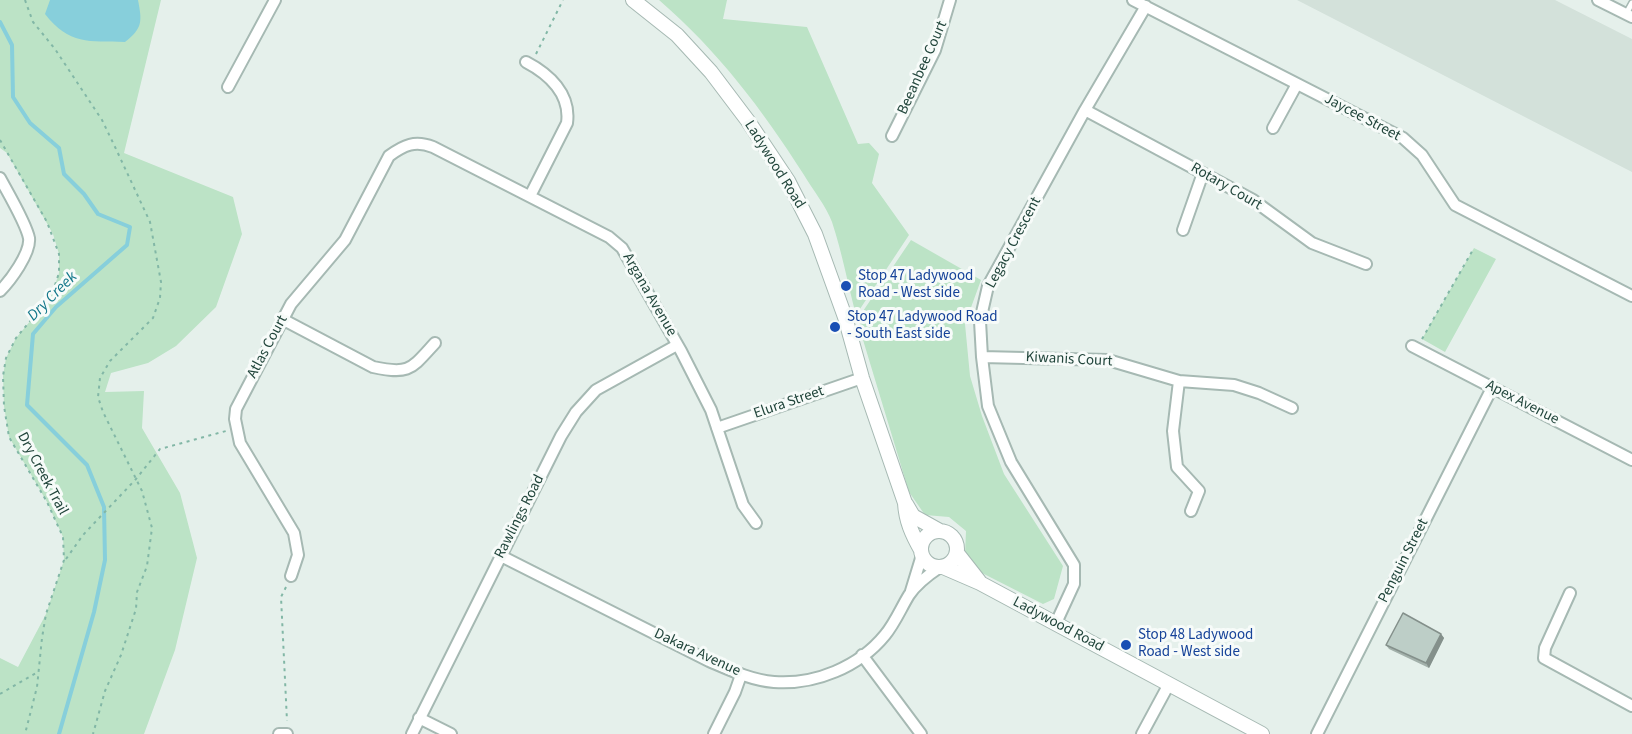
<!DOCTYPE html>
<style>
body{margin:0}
canvas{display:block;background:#e5f0eb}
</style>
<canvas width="1632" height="734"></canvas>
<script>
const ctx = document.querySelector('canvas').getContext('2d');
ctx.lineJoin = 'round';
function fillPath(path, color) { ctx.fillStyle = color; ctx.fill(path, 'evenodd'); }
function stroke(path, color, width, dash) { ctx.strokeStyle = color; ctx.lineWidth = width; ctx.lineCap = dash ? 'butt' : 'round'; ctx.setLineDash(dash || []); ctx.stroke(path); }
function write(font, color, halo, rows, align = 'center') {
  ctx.font = font + ' "Source Sans 3",sans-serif'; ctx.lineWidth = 6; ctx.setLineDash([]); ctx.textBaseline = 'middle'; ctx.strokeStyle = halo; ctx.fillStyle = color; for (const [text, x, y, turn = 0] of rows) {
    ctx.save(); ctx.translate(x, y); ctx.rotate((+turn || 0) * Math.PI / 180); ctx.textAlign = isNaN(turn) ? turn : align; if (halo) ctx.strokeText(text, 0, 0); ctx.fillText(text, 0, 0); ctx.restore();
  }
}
const built = new Path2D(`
 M 1297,0 L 1555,0 L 1632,39 L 1632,172 Z`);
const green = new Path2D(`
 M 0,0 L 161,0 L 124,153 L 233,197 L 242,234 L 216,307 L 176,346 L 148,363 L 111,373 L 105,392 L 144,391 L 142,428 L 180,493 L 197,558 L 175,650 L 144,734 L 0,734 L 0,658 L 18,667 L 46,614 L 64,560 L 63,537 L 47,502 L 9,437 L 4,406 L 3,376 L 6,358 L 16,338 L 42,307 L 54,288 L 59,273 L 59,254 L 53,234 L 7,153 L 0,148 Z
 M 659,0 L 727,0 L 723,19 L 807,27 L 858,144 L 869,143 L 879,154 L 872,183 L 909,235 L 856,315 C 848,285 842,252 832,222 C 826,206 813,190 804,175 C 762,109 718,51 659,0 Z
 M 911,240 L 981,280 L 965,324 L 970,376 L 982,416 L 1004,474 L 1063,566 L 1054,599 L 1043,604 L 982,573 L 965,554 L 966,531 L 949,517 L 925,515 L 909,492 L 857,320 Z
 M 1474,248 L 1496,259 L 1445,352 L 1422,339 Z`);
const water = new Path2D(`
 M 50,0 L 138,0 C 142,21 143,28 125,42 C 89,41 69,45 45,14 Z`);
const stream = new Path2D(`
 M 0,22 L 12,45 L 13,97 L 30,123 L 59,148 L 64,174 L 84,194 L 98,214 L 130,227 L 127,245 L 56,307 L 33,334 L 27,405 L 87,465 L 104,507 L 105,560 L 94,612 L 59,734`);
const path = new Path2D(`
 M 25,0 L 33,22 L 55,49 L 102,120 L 116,149 L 150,222 L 161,282 L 160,298 L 153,318 L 110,361 L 100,378 L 98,397 L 103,412 L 142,491 L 152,528 L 147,566 L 137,592 L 136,609 L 121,655 L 105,691 L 93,734
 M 536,54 L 563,0
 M 0,140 L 47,222 L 59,254 L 59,273 L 54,288 L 42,307 L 16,338 L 6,358 L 3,376 L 4,406 L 9,437 L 47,502 L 63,537 L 64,560 L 46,614 L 42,638 L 37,687 L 25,734
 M 1422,339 L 1474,248
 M 66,559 L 83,535 L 136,479 L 160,449 L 226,431
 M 286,587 L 281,597 L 287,721
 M 0,694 L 38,672`);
const service = new Path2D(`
 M 1626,14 L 1632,3`);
const minor = new Path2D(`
 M 1133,0 L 1403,138 L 1422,155 L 1455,205 L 1632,296
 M 1598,0 L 1632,17
 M 526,62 C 549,74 571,94 567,123 L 530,196
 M 228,87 L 275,0
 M 1085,110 L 1253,200 L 1312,243 L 1366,264
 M 1273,128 L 1297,84
 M 892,136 L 935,50 L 950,0
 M 0,178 C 8,193 26,223 29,238 C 31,253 10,281 0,291
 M 1183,230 L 1203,173
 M 282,319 L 373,367 C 410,375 411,369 435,343
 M 1412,346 L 1632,460
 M 982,357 L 1108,360 L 1179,381 L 1234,385 L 1259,393 L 1292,408
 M 1179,381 L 1173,431 L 1177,467 L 1199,491 L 1191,511
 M 717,428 L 862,378
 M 501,556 L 709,661 C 730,670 751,680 774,682 C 815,685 859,667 885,635 C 895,623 901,608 909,595 C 917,583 928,575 940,567
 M 291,576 L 298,555 L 294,533 L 240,443 L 235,419 L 236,409 L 291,304 L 345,240 L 389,156 C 404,145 415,140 433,147 L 609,237 L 622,248 L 681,351 L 711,410 L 743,505 L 756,523
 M 911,591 L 922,555
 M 1570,593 L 1545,648 L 1544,658 L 1632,706
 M 1056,623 L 1074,584 L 1074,565 L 1011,462 L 988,406 L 982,357 L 980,321 L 988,286 L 1085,110 L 1146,6
 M 862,655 L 921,734
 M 419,718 L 451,734
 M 279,734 L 287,734
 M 412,734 L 561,436 L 576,412 L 596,390 L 677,345
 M 714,734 L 735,692 L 741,675
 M 1142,734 L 1169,684
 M 1317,734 L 1492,388`);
const tertiary = new Path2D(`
 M 633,0 L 677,35 L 711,72 L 748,121 L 788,181 L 815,234 L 845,317 L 862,378 L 905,503 C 906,521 912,534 921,550
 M 906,504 L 913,516 L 940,531
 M921 549a18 18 0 1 1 36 0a18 18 0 1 1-36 0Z
 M 957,553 L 979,581
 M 943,567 L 980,583 L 1262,734`);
const wall = new Path2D(`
 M 1441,634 L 1444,638 L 1429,668 L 1389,649 L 1386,645 Z`);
const shadedWall = new Path2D(`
 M 1441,634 L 1444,638 L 1429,668 L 1426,663 Z`);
const building = new Path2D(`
 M 1403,613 L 1441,634 L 1426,663 L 1386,645 Z`);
const markers = [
 [846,286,6,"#1a4fb4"],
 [835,327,6,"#1a4fb4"],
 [1126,645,6,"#1a4fb4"]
];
const streetNames = [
 ["Beeanbee Court",923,68,-66],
 ["Jaycee Street",1362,118,28],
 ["Ladywood Road",774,165,58],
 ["Rotary Court",1226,187,30],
 ["Legacy Crescent",1014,243,-62],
 ["Argana Avenue",649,295,60],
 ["Atlas Court",268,347,-62],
 ["Kiwanis Court",1069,360,3],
 ["Elura Street",789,403,-19],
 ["Apex Avenue",1522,403,27],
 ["Dry Creek Trail",42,474,62],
 ["Rawlings Road",520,517,-63],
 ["Penguin Street",1404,561,-63],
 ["Ladywood Road",1058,625,28],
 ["Dakara Avenue",697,653,25]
];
const transitNames = [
 ["Stop 47 Ladywood",858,277],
 ["Road - West side",858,294],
 ["Stop 47 Ladywood Road",847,318],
 ["- South East side",847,335],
 ["Stop 48 Ladywood",1138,636],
 ["Road - West side",1138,653]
];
const waterNames = [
 ["Dry Creek",53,297,-45]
];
fillPath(built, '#d3e1da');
fillPath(green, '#bce3c6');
fillPath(water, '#87cfdb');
stroke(stream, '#87cfdb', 4);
stroke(service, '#a6b9b3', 8);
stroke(minor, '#a6b9b3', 14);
stroke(tertiary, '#a6b9b3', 16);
stroke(path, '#82b7a6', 2, [3, 4.5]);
stroke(service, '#fff', 5);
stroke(minor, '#fff', 10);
stroke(tertiary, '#fff', 14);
fillPath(wall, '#a3b1ab');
fillPath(shadedWall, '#84908b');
fillPath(building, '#bdcec7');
stroke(building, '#84908b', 1.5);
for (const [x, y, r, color] of markers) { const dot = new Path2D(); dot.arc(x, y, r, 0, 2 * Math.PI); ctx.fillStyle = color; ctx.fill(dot); stroke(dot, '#f7fbf9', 2); }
write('15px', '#21453b', '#f7fbf9', streetNames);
write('15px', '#164399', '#f7fbf9', transitNames, 'left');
write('italic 16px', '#12778a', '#f7fbf9', waterNames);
</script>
